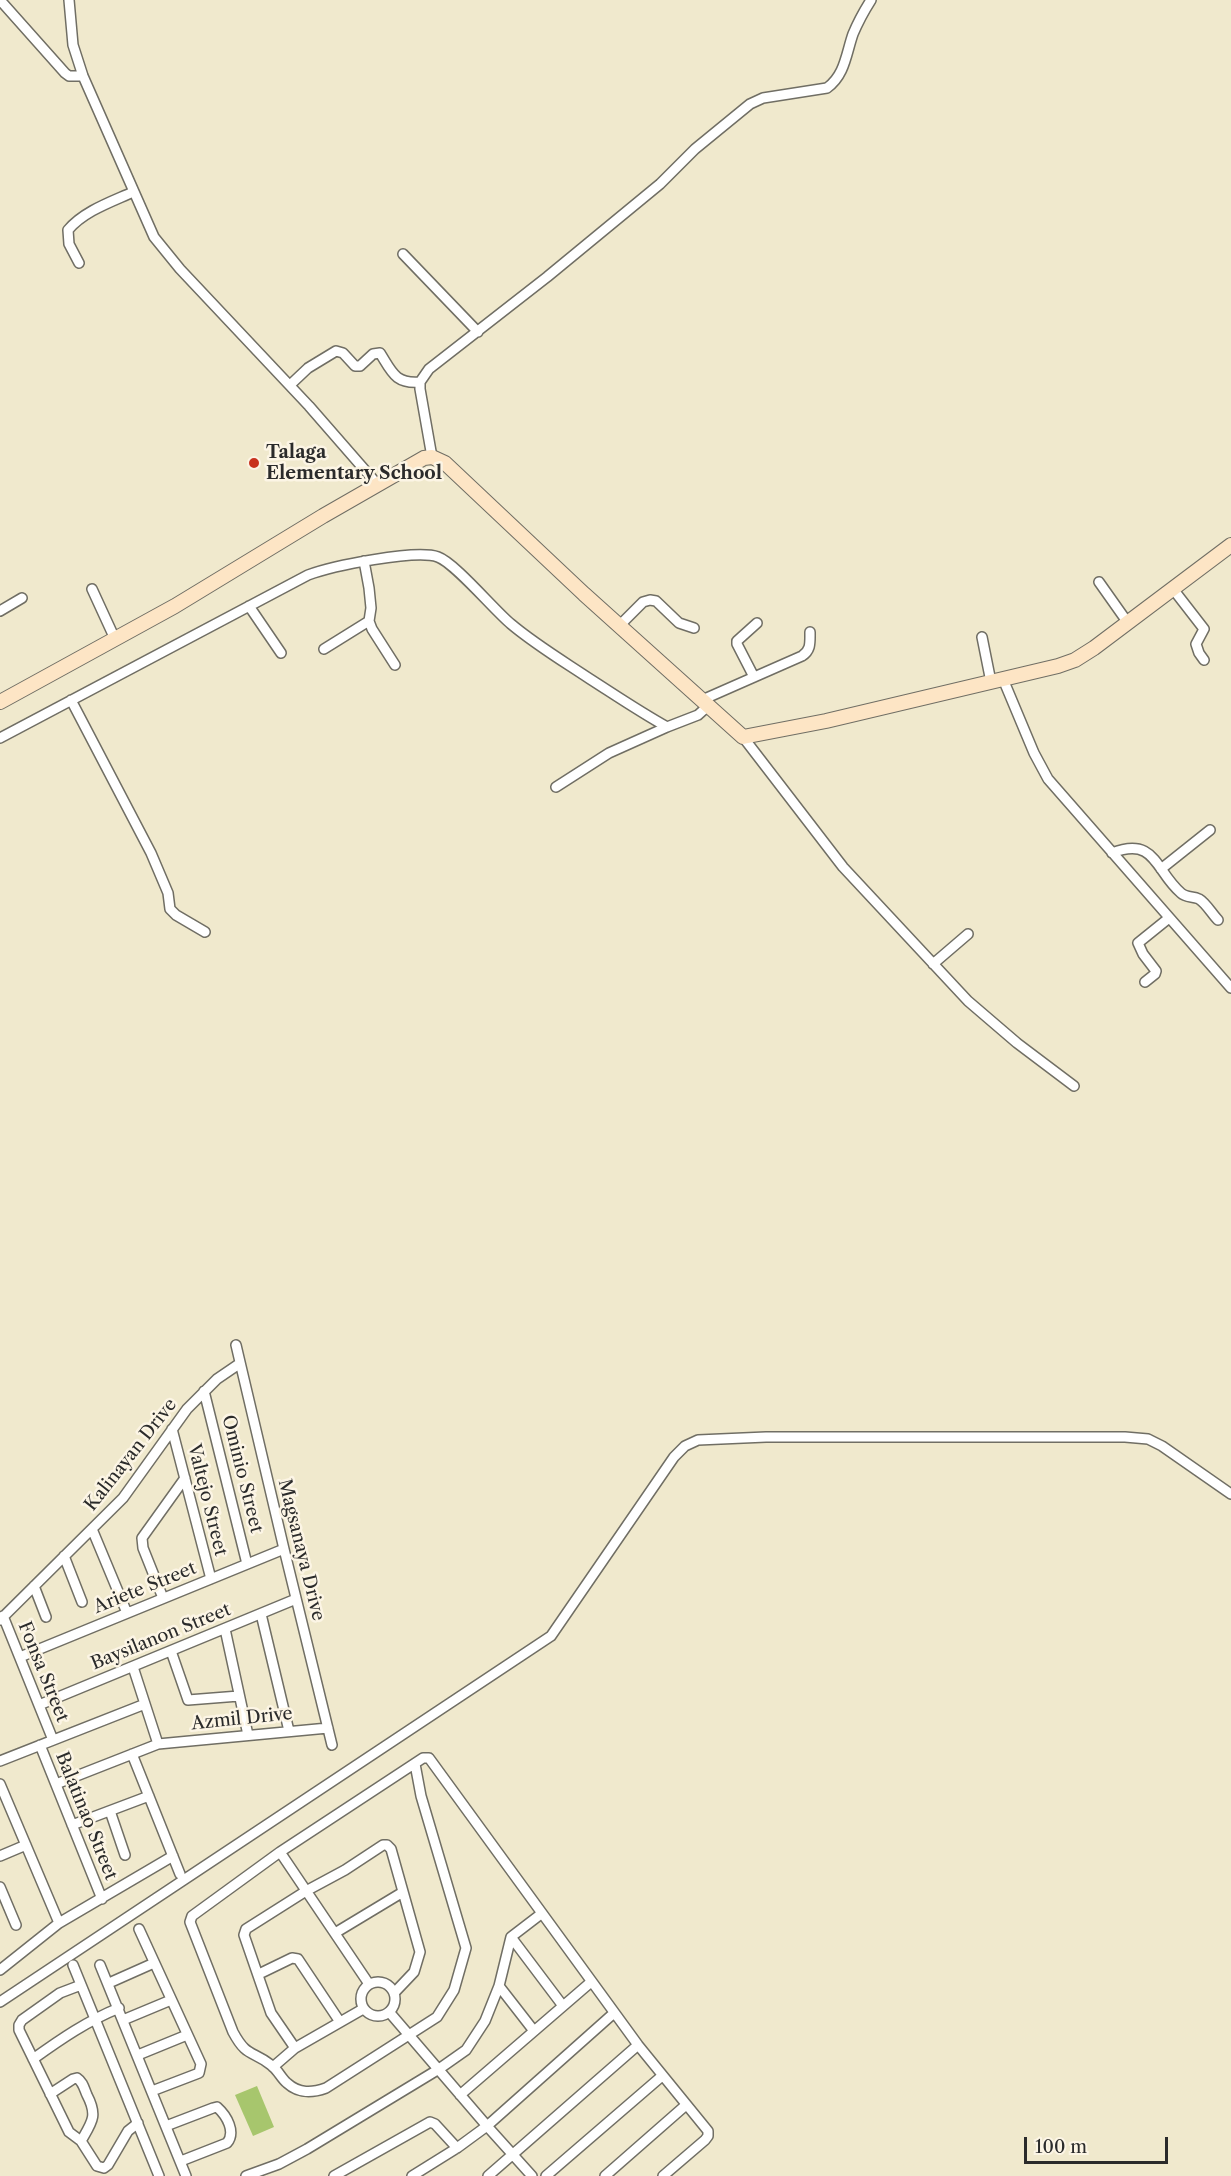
<!DOCTYPE html>
<style>
body{margin:0}
#map{position:relative;width:1231px;height:2176px;overflow:hidden;background:#f0e9cd;font-family:"Libre Caslon Text",serif}
canvas{display:block}
.scale{position:absolute;left:1024px;top:2137px;width:144px;height:27px;box-sizing:border-box;border:3px solid #2b2b2b;border-top:0;padding-left:8px;font-size:18px;line-height:21px;white-space:nowrap;color:#2b2b2b;-webkit-text-stroke:4px #fcf5e5;paint-order:stroke}
</style>
<div id="map">
<canvas width="1231" height="2176"></canvas>
<div class="scale">100 m</div>
</div>
<script>
const ctx = document.querySelector('canvas').getContext('2d');
ctx.lineJoin = 'round';
function fillPath(path, color) { ctx.fillStyle = color; ctx.fill(path, 'evenodd'); }
function stroke(path, color, width, dash) { ctx.strokeStyle = color; ctx.lineWidth = width; ctx.lineCap = dash ? 'butt' : 'round'; ctx.setLineDash(dash || []); ctx.stroke(path); }
function write(font, color, halo, rows, align = 'center') {
  ctx.font = font + ' "Libre Caslon Text",serif'; ctx.lineWidth = 5; ctx.setLineDash([]); ctx.textBaseline = 'middle'; ctx.strokeStyle = halo; ctx.fillStyle = color; for (const [text, x, y, turn = 0] of rows) {
    ctx.save(); ctx.translate(x, y); ctx.rotate((+turn || 0) * Math.PI / 180); ctx.textAlign = isNaN(turn) ? turn : align; if (halo) ctx.strokeText(text, 0, 0); ctx.fillText(text, 0, 0); ctx.restore();
  }
}
const green = new Path2D(`
 M 257,2086 L 274,2127 L 253,2136 L 235,2095 Z`);
const street = new Path2D(`
 M 0,0 L 65,73 L 69,76 L 83,76
 M 69,0 L 73,45 L 83,76 L 154,237 L 180,269 L 309,406 L 377,484
 M 403,254 L 478,332
 M 79,263 L 69,244 L 68,230 C 84,211 111,202 133,192
 M 290,385 L 308,368 L 336,351 L 343,353 L 355,366 L 360,366 L 373,354 L 380,353 C 392,372 395,384 420,382
 M 432,457 L 420,389 L 420,382 L 429,369 L 547,277 L 660,184 L 695,149 L 750,104 L 763,98 L 827,88 C 845,75 846,54 853,34 C 858,22 864,11 871,0
 M 364,561 L 369,588 L 371,608 L 369,621 L 372,629 L 395,665
 M 1099,582 L 1128,623
 M 92,589 L 115,639
 M 1173,589 L 1204,629 L 1196,644 L 1199,653 L 1204,660
 M 249,606 L 281,653
 M 0,611 L 22,598
 M 620,625 L 643,602 L 650,600 L 656,601 L 679,623 L 694,628
 M 982,637 L 991,682
 M 324,649 L 369,621
 M 754,677 L 737,644 L 737,641 L 757,623
 M 1003,679 L 1034,753 L 1048,779 L 1231,988
 M 71,700 L 151,853 L 168,893 L 170,909 L 176,915 L 205,932
 M 702,700 L 802,656 C 811,650 810,643 810,632
 M 743,737 L 843,867 L 968,1001 L 1017,1043 L 1074,1086
 M 0,738 L 308,575 C 332,566 416,549 438,557 C 455,563 494,610 511,624 C 536,645 563,661 590,679 C 615,695 640,712 667,727 L 698,715 L 708,706
 M 556,787 L 609,753 L 667,727
 M 1112,853 C 1156,836 1155,871 1181,893 C 1186,898 1193,896 1199,899 C 1206,903 1212,914 1218,920
 M 1161,869 L 1210,830
 M 933,964 L 968,934
 M 1145,982 L 1155,974 L 1156,971 L 1143,954 L 1138,943 L 1169,918
 M 236,1345 L 284,1549 L 332,1745
 M 204,1391 L 247,1564
 M 172,1429 L 211,1579
 M 92,1529 L 127,1613
 M 64,1556 L 82,1602
 M 34,1586 L 46,1617
 M 163,1598 L 143,1548 L 142,1538 L 185,1478
 M 261,1614 L 289,1731
 M 3,1616 L 53,1740
 M 0,1620 L 123,1498 L 187,1409 L 217,1379 L 239,1364
 M 225,1629 L 248,1735
 M 171,1651 L 188,1700 L 239,1696
 M 20,1657 L 284,1549
 M 133,1667 L 158,1744
 M 39,1705 L 296,1599
 M 40,1745 L 102,1899
 M 132,1754 L 180,1874
 M 0,1761 L 145,1704
 M 415,1764 L 421,1796 L 466,1948 L 454,1990 L 437,2017 L 326,2088 C 312,2093 299,2094 287,2083 C 281,2078 278,2070 271,2065 C 252,2050 247,2058 233,2032 L 190,1922 L 192,1916 L 280,1852 L 423,1758 L 429,1758 L 638,2045 L 708,2131 L 708,2136 L 705,2140 L 663,2176
 M 0,1784 L 59,1923
 M 56,1784 L 158,1744 L 328,1728
 M 110,1811 L 125,1855
 M 72,1825 L 149,1796
 M 280,1852 L 369,1984
 M 0,1856 L 26,1845
 M 0,1887 L 16,1925
 M 139,1929 L 201,2064 L 199,2073 L 152,2091
 M 335,1933 L 403,1892
 M 511,1937 L 563,2006
 M 73,1965 L 159,2176
 M 100,1965 L 186,2176
 M 0,1970 L 59,1923 L 173,1856
 M 259,1974 L 292,1958 L 298,1959 L 340,2022
 M361 1999a17 17 0 1 1 34 0a17 17 0 1 1-34 0Z
 M 109,1983 L 154,1963
 M 81,1985 L 60,1993 L 22,2020 L 19,2025 L 19,2030 L 69,2132 L 81,2141 L 97,2166 L 104,2168 L 108,2165 L 128,2131 L 138,2123
 M 499,1986 L 534,2031
 M 0,2002 L 551,1636 L 674,1457 L 685,1446 L 698,1440 L 766,1437 L 1125,1437 L 1148,1439 L 1162,1446 L 1231,1494
 M 390,2013 L 487,2126 L 532,2176
 M 123,2020 L 171,2000
 M 295,2048 L 271,2013 L 244,1935 L 246,1929 L 306,1891 L 345,1870 L 383,1845 L 387,1845 L 391,1849 L 420,1952 L 414,1972 L 395,1992
 M 138,2055 L 187,2035
 M 33,2059 C 61,2039 87,2021 119,2008
 M 273,2067 L 295,2048 L 363,2009
 M 50,2094 L 73,2079 L 77,2078 C 83,2082 84,2088 87,2095 C 98,2116 92,2122 81,2141
 M 460,2095 L 591,1982
 M 166,2126 L 213,2108 L 217,2107 C 227,2116 236,2132 227,2143 L 181,2161
 M 246,2176 L 279,2164 L 307,2149 L 439,2069 L 466,2050 L 485,2021 L 499,1986 L 511,1937 L 541,1914
 M 334,2176 L 430,2122 L 435,2124 L 457,2148
 M 412,2176 L 457,2148 L 487,2126 L 614,2013
 M 488,2176 L 638,2045
 M 546,2176 L 662,2076
 M 605,2176 L 686,2105`);
const secondary = new Path2D(`
 M 0,702 L 175,606 L 323,516 L 424,458 L 432,457 L 445,463 L 584,594 L 743,737 L 826,721 L 1058,666 L 1075,660 L 1094,648 L 1231,545`);
const markers = [
 [254,463,6,"#c8321e"]
];
const poiNames = [
 ["Talaga",266,453],
 ["Elementary School",266,474]
];
const streetNames = [
 ["Kalinayan Drive",131,1455,-52],
 ["Ominio Street",242,1474,76],
 ["Valtejo Street",207,1500,76],
 ["Magsanaya Drive",301,1550,76],
 ["Ariete Street",145,1588,-22],
 ["Baysilanon Street",161,1637,-22],
 ["Fonsa Street",43,1672,68],
 ["Azmil Drive",242,1719,-6],
 ["Balatinao Street",86,1816,68]
];
fillPath(green, '#a7c66d');
stroke(street, '#706e64', 12);
stroke(secondary, '#706e64', 16);
stroke(street, '#fff', 9);
stroke(secondary, '#fde5c5', 14);
for (const [x, y, r, color] of markers) { const dot = new Path2D(); dot.arc(x, y, r, 0, 2 * Math.PI); ctx.fillStyle = color; ctx.fill(dot); stroke(dot, '#fcf5e5', 2); }
write('bold 18px', '#2b2b2b', '#fcf5e5', poiNames, 'left');
write('18px', '#2b2b2b', '#fcf5e5', streetNames);
</script>
